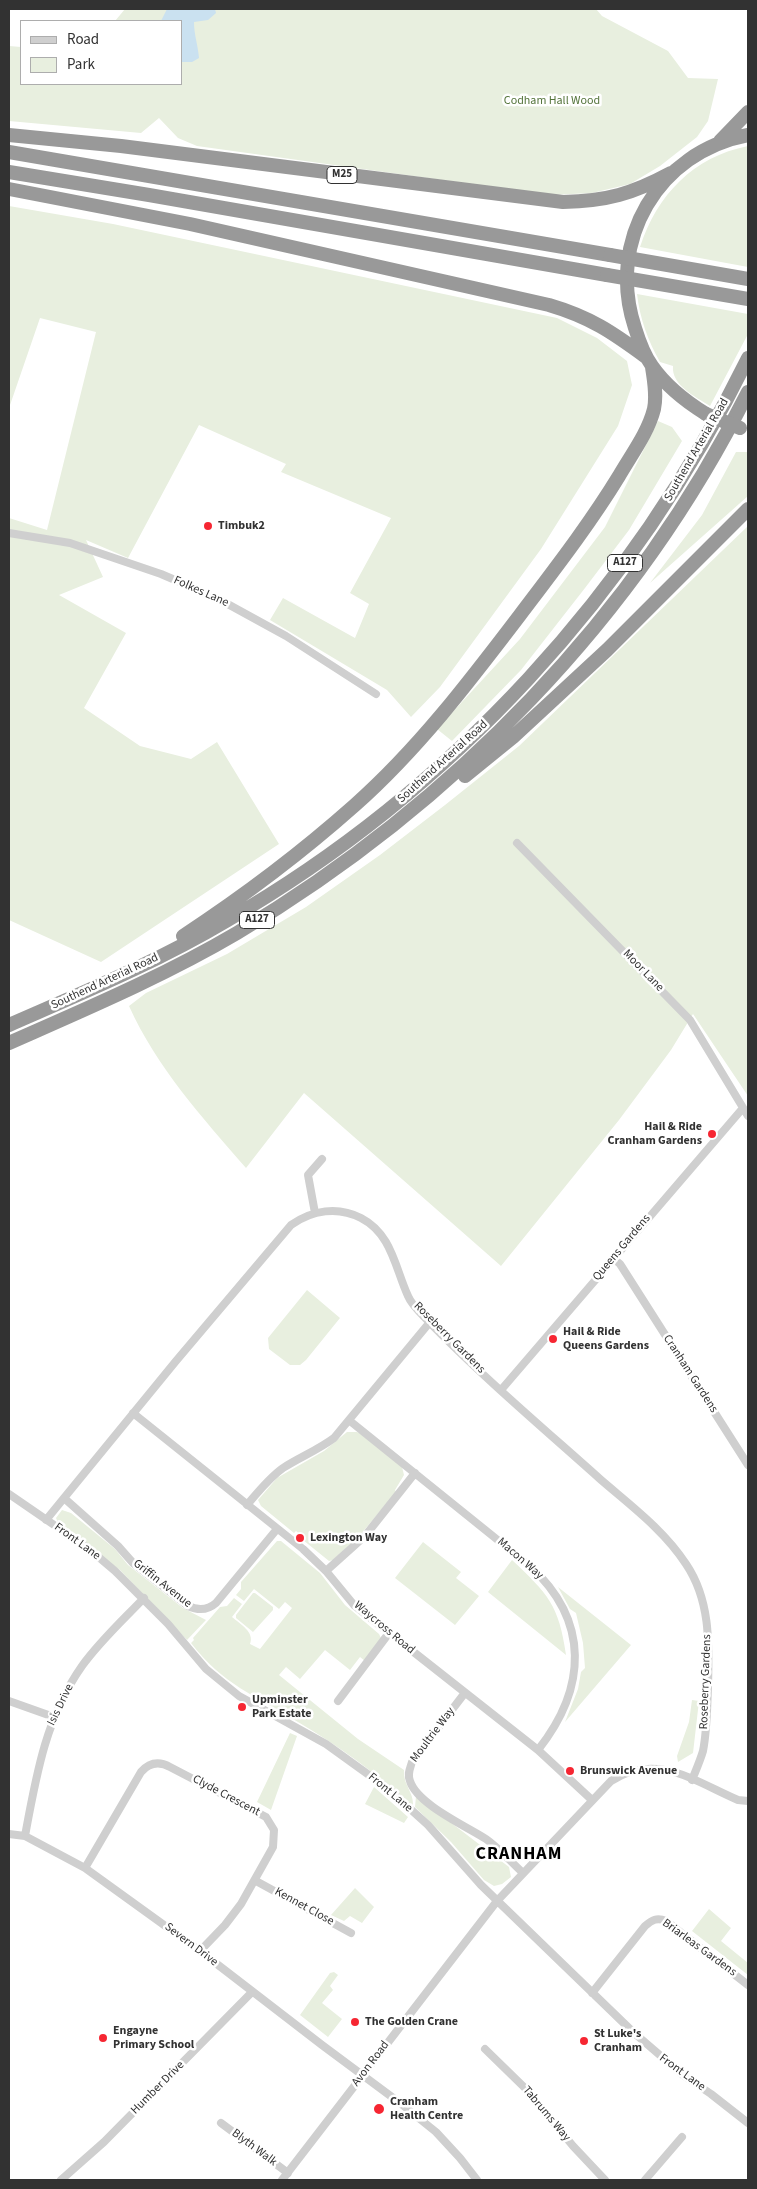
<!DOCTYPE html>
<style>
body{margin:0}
#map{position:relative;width:757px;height:2189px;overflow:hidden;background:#fff;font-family:"Source Sans 3",sans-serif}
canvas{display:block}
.frame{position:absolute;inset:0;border:10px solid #323232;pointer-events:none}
.legend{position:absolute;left:20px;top:20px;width:162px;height:65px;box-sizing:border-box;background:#fff;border:1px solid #adadad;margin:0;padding:6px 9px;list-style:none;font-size:15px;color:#323232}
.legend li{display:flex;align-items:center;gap:10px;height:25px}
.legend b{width:25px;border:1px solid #adadad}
</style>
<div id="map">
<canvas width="757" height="2189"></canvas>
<div class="frame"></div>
<ul class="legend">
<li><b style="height:6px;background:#cfcfcf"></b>Road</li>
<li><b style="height:14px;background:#e8efdf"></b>Park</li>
</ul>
</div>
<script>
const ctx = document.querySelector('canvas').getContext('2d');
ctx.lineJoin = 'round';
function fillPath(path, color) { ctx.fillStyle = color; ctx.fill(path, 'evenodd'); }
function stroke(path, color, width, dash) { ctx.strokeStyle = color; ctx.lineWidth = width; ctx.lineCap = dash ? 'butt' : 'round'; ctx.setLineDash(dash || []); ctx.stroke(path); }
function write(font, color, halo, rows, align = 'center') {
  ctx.font = font + ' "Source Sans 3",sans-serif'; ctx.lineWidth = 5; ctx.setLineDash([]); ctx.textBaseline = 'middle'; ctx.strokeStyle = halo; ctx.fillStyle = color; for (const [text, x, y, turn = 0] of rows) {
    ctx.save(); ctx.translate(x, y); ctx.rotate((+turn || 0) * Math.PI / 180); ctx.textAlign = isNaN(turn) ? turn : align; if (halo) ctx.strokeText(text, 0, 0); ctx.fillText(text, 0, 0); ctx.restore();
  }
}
const green = new Path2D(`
 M 125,9 L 596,9 L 602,16 L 668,51 L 688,78 L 718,79 L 708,121 L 697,137 L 660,166 L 630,184 L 592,193 L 550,195 L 197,146 L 178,138 L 159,118 L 141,133 L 9,121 L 9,46 L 21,47 L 21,84 L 181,84 L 181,21 L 115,21 Z
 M 748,146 L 748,267 L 640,247 C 657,195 693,157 748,146 Z
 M 9,206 L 113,224 L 557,318 L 597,338 L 627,361 L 632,385 L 618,426 L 541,549 L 440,687 L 411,717 L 387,690 L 270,620 L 283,598 L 355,638 L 369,604 L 350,593 L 391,518 L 281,472 L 286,464 L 199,425 L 128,558 L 86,540 L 103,577 L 59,595 L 126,633 L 84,708 L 140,746 L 191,759 L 217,742 L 279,844 L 101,962 L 9,920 L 9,518 L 47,530 L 96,332 L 40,318 L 9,408 Z
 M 637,294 L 748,314 L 748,334 L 710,406 C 696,397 671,385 673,366 L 660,362 C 648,341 640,319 637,294 Z
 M 658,421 L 672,427 L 682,441 L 629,530 L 585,588 L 521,670 L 452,741 L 437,729 L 520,639 L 605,527 Z
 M 736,452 L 748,452 L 748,496 L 650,583 L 702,515 Z
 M 748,526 L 748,1096 L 693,1014 L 671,1050 L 619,1120 L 501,1266 L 304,1093 L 246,1168 C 202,1117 157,1068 129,1006 L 146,993 L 227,954 L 306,907 L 380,855 L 445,805 L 519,746 Z
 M 307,1290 L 340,1318 L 306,1360 L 300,1365 L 290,1365 L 269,1349 L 268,1338 Z
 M 347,1432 L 357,1432 L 361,1434 L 402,1467 L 404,1475 L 395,1490 L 396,1492 L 361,1534 L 333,1560 L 329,1561 L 303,1540 L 305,1538 L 296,1531 L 294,1533 L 261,1506 L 258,1500 L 277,1478 L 324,1451 Z
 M 62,1510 L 71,1513 L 115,1549 L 128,1565 L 183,1608 L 206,1620 L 187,1640 L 120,1570 L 59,1525 L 56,1518 Z
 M 277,1541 L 281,1541 L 320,1573 L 345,1605 L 379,1634 L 381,1638 L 365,1661 L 360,1657 L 350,1670 L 325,1650 L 300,1679 L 286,1667 L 279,1675 L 358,1739 L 404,1770 C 403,1785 414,1792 413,1806 C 377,1774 339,1746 298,1722 C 256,1696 222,1684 191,1643 L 194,1640 L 193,1638 L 220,1607 L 227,1606 L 234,1598 L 242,1604 L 232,1617 C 240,1624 255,1632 250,1644 L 260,1649 L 292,1608 L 285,1602 L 279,1609 L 254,1589 L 244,1601 L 236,1595 L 241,1589 L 241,1582 Z
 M 423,1542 L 461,1572 L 456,1578 L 479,1596 L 455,1625 L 395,1578 Z
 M 512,1560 C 548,1594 559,1605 566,1655 L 488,1592 Z
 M 558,1587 L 631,1645 L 565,1722 L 578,1689 L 581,1672 L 585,1668 L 583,1643 L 576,1613 L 570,1609 Z
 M 253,1593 L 255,1593 L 273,1607 L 273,1610 L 253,1632 L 236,1618 L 236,1615 Z
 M 692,1700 L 699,1701 L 693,1753 L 678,1762 L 677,1756 L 689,1722 Z
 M 290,1733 L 297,1736 L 271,1810 L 257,1802 Z
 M 374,1787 L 408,1817 L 404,1823 L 365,1804 Z
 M 416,1796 L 509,1867 L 511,1877 L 502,1884 L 494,1886 L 484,1880 L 451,1842 L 415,1807 Z
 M 355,1888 L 374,1907 L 362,1923 L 350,1916 L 344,1921 L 331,1915 Z
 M 709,1909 L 731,1928 L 721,1941 L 748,1963 L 748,1975 L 692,1931 Z
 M 334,1972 L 338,1975 L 330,1986 L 333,1990 L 322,2003 L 342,2019 L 328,2037 L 300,2015 L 330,1973 Z`);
const water = new Path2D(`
 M 167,9 L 215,9 L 216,13 L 208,20 L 194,22 C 194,35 198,45 199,58 L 192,62 L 181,62 L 181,21 L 161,21 Z`);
const street = new Path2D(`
 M 9,533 L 70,543 L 161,574 L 189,586 L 224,602 L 286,636 L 376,694
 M 517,843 L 690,1020 L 748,1116
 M 315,1213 L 308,1175 L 322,1159
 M 613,1258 L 620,1264 L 748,1465
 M 501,1390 L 743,1108
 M 133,1413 L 303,1549 L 326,1571 L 354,1605 L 538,1750 L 592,1800
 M 350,1421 L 530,1566 C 590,1621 587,1688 538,1750
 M 9,1494 L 89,1549 L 115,1571 L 168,1624 L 206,1669 L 239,1696 L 326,1744 L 387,1788 L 428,1825 L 481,1885 L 633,2032 L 683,2075 L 711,2094 L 748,2123
 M 64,1498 L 118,1546 L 133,1563 L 188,1606 C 199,1611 208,1610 216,1603 L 277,1529
 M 247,1505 C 258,1492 269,1478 283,1468 C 300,1457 318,1450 334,1438 L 430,1322
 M 46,1520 L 176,1361 L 291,1225 C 312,1210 338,1206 361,1218 C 392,1234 395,1268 408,1296 C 412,1306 423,1315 430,1323 C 484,1378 543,1428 600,1479 C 630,1505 664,1530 686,1564 C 711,1601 709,1645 708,1688 C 707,1709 707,1731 703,1751 C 700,1761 696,1770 692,1780
 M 326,1571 L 365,1536 L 415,1473
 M 464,1694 L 412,1762 C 410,1769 407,1774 410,1781 C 417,1804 466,1826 486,1839 C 499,1848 511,1862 523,1873
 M 9,1701 L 54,1717
 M 338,1701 L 389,1633
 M 9,1834 L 25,1836 L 85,1868 L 200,1951 L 322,2045 L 400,2103 L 436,2132 L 460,2158 L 477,2180
 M 25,1836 C 36,1776 46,1717 82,1666 C 100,1641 123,1620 144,1598
 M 85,1868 L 141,1772 C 149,1763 159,1761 170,1767 L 266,1817 L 274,1830 L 273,1847 L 241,1904 L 225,1925 L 200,1951
 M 256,1881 L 351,1933
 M 592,1993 L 645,1926 C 652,1920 657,1917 666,1921 L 748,1985
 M 485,2049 L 526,2089 L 573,2146 L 605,2180
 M 221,2123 L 288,2173
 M 61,2180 L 104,2142 L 252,1992
 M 282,2180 L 497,1901 L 611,1781 C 657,1752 694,1781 738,1800 L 748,1801
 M 645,2180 L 682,2137`);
const highway = new Path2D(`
 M 9,135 L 121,146 L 563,202 C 607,201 632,194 671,173
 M 720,141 L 748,112
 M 9,152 L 610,255
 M 9,172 L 149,195 L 607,275
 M 9,189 L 190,224 L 549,305 C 590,317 612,332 646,357
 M 706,414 C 685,401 666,386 652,366 C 644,355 639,341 635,328 C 606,241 658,152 748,135
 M 465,776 L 513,737 L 607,650 L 748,509
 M 183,936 C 244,896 301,853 355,805 C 418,749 469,682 520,615 C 554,570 589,525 619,476 C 631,455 648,433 654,409 C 657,395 654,381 652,367
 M 9,1025 C 82,993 157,962 226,921 C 453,790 633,592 748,358
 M 9,1043 C 86,1009 164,976 237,933 C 453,804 635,618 748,392`);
const highwayBridge = new Path2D(`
 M 610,255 L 748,279
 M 607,275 L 748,299
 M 706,414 L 740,428`);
const markers = [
 [208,526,5,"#f62632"],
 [712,1134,5,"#f62632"],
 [553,1339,5,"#f62632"],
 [300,1538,5,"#f62632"],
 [242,1707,5,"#f62632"],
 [570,1771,5,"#f62632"],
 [355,2022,5,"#f62632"],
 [103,2038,5,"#f62632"],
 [584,2041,5,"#f62632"],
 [379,2109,6,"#f62632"]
];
const shields = [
 [342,175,30],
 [625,563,35],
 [257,920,35]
];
const shieldNames = [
 ["M25",342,175],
 ["A127",625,563],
 ["A127",257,920]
];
const parkNames = [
 ["Codham Hall Wood",552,101]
];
const streetNames = [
 ["Southend Arterial Road",697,450,-60],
 ["Folkes Lane",201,592,24],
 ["Southend Arterial Road",443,762,-42],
 ["Moor Lane",643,971,46],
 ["Southend Arterial Road",105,982,-25],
 ["Queens Gardens",622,1248,-50],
 ["Roseberry Gardens",449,1338,45],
 ["Cranham Gardens",690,1374,57],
 ["Front Lane",77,1542,36],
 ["Macon Way",520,1559,41],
 ["Griffin Avenue",162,1584,38],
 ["Waycross Road",384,1628,40],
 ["Roseberry Gardens",706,1682,-88],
 ["Isis Drive",61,1705,-64],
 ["Moultrie Way",433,1735,-53],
 ["Front Lane",390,1793,40],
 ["Clyde Crescent",226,1796,28],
 ["Kennet Close",304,1907,29],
 ["Severn Drive",191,1945,37],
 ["Briarleas Gardens",699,1948,36],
 ["Avon Road",371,2064,-53],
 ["Front Lane",682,2073,36],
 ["Humber Drive",158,2088,-45],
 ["Tabrums Way",546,2114,50],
 ["Blyth Walk",254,2148,37]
];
const poiNames = [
 ["Timbuk2",218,526],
 ["Hail & Ride",702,1127,"right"],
 ["Cranham Gardens",702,1141,"right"],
 ["Hail & Ride",563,1332],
 ["Queens Gardens",563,1346],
 ["Lexington Way",310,1538],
 ["Upminster",252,1700],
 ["Park Estate",252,1714],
 ["Brunswick Avenue",580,1771],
 ["The Golden Crane",365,2022],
 ["Engayne",113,2031],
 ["Primary School",113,2045],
 ["St Luke's",594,2034],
 ["Cranham",594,2048],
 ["Cranham",390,2102],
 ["Health Centre",390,2116]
];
const districtNames = [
 ["CRANHAM",519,1855]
];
fillPath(green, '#e8efdf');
fillPath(water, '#cae1f0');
stroke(street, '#cfcfcf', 8);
stroke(highway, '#999', 14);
stroke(highwayBridge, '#999', 14);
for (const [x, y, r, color] of markers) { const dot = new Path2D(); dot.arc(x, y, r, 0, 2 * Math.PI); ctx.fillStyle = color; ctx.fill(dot); stroke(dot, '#fff', 2); }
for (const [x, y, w] of shields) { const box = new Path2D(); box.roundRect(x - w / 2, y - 8.5, w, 17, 4); ctx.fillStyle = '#fff'; ctx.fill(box); stroke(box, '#323232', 1); }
write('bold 11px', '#323232', null, shieldNames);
write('12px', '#53733a', '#fff', parkNames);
write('12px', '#323232', '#fff', streetNames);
write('bold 12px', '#323232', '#fff', poiNames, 'left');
ctx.letterSpacing = '1px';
write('bold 18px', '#000', '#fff', districtNames);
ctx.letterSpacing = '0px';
</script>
